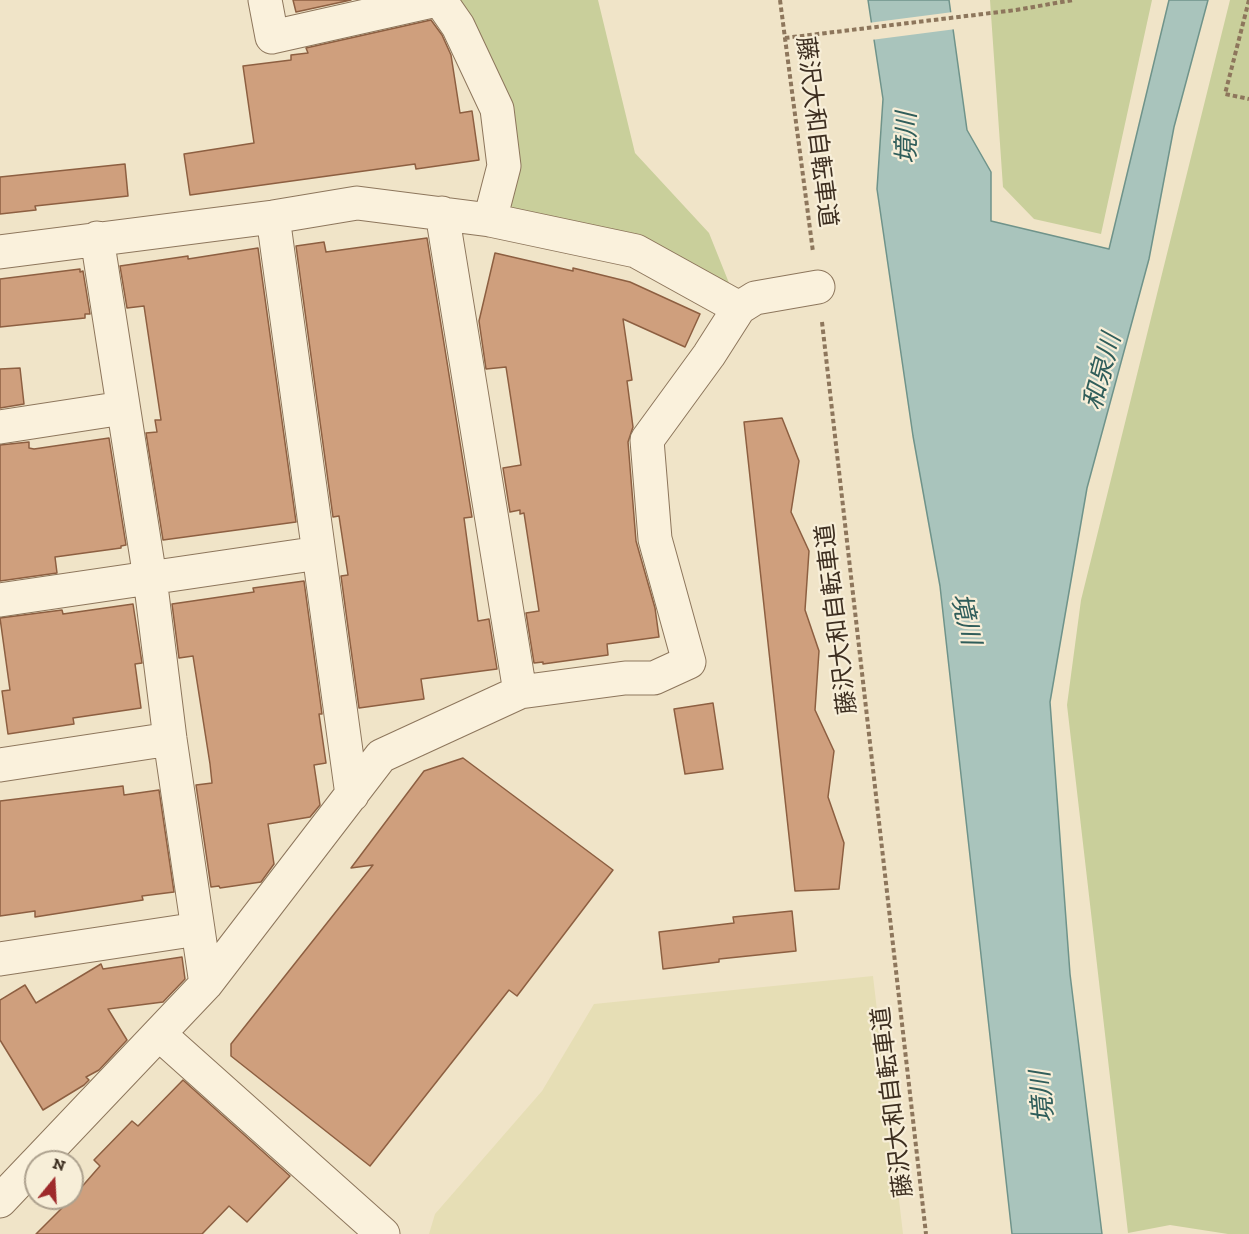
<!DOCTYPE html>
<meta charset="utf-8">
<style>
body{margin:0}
#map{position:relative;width:1249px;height:1234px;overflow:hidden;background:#f0e4c8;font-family:"Zilla Slab",serif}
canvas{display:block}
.north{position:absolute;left:24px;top:1150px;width:60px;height:60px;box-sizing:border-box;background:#f7eed8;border:2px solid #ada18e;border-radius:50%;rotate:18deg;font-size:16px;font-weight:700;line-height:24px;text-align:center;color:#3d2e20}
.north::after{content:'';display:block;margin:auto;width:21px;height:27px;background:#9e2a2b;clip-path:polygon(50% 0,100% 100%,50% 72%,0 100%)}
</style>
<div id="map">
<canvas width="1249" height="1234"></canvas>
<div class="north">N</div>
</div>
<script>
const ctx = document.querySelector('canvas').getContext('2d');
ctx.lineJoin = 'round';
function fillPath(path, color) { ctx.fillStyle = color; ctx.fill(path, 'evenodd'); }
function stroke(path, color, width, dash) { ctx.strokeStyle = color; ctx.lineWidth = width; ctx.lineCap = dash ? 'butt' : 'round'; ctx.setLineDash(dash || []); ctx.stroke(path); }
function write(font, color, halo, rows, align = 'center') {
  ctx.font = font + ' "Zilla Slab","Noto Sans JP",serif'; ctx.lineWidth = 4.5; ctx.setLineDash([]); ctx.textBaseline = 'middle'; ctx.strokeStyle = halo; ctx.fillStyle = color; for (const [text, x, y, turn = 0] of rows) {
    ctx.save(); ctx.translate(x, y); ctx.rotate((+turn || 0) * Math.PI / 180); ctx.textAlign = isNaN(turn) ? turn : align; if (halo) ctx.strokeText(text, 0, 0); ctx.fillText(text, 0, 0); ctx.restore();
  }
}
const farmland = new Path2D(`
 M 873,976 L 903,1234 L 429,1234 L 435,1214 L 542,1091 L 594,1004 Z`);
const green = new Path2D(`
 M 440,0 L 598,0 L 635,153 L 709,233 L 739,308 L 636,251 L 490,220 L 504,166 Z
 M 990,0 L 1152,0 L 1101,234 L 1034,219 L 1003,187 Z
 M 1230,0 L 1249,0 L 1249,1234 L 1228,1234 L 1170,1225 L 1128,1233 L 1067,705 L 1081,600 Z`);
const water = new Path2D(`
 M 868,0 L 949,0 L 967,130 L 991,172 L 991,221 L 1109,249 L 1169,0 L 1208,0 L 1174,127 L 1149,259 L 1087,488 L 1050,702 L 1070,974 L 1102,1234 L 1012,1234 L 940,586 L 913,436 L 877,189 L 883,99 Z`);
const pier = new Path2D(`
 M 953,12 L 956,29 L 871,40 L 868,23 Z`);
const building = new Path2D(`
 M 293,0 L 351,0 L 296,12 Z
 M 431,20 L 442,35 L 451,55 L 460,113 L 472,111 L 479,160 L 416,169 L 415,164 L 190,195 L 184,154 L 254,143 L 243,66 L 291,60 L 291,55 L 308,53 L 306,48 Z
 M 125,164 L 128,196 L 35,206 L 36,210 L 0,214 L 0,177 Z
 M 427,238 L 472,517 L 464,518 L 478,621 L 489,619 L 497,669 L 421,679 L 424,699 L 359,708 L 341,576 L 348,575 L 339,516 L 333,517 L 296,246 L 324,242 L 326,252 Z
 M 258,248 L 296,522 L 163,540 L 146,433 L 157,432 L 155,420 L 161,420 L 144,306 L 127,308 L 120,266 L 188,256 L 188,259 Z
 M 495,253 L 573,271 L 573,268 L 630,282 L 700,314 L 685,347 L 623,319 L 632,380 L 627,381 L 633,427 L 628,442 L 636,541 L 655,608 L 659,637 L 607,644 L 608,655 L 543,664 L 543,662 L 534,663 L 526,613 L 539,611 L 524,513 L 520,514 L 520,510 L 510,512 L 503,468 L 521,465 L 506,367 L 486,369 L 479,321 Z
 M 80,269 L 80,272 L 83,271 L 90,314 L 85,314 L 85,318 L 0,327 L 0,279 Z
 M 20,368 L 24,404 L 0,408 L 0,369 Z
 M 782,418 L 799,461 L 791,512 L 809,551 L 805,610 L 819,651 L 815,710 L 834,751 L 828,797 L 844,843 L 839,889 L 795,891 L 744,422 Z
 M 109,438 L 126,545 L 121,546 L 121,548 L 55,557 L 57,573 L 0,581 L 0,445 L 29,442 L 29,448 L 34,449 Z
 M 304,581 L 322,714 L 319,714 L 326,763 L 314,765 L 320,805 L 310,817 L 268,824 L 274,864 L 261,882 L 220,888 L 219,886 L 211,887 L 196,785 L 212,783 L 210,764 L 193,656 L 179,658 L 172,604 L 254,592 L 253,588 Z
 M 133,604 L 142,663 L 135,664 L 141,708 L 73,718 L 74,724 L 8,734 L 2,691 L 10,690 L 0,618 L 62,610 L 63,614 Z
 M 713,703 L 723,769 L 685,774 L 674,709 Z
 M 463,758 L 613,870 L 517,996 L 509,990 L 370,1166 L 231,1056 L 231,1044 L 373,865 L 351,868 L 424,771 Z
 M 123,786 L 124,795 L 159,790 L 174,892 L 142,896 L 143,900 L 35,917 L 35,911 L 0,916 L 0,801 Z
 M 792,911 L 796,951 L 719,959 L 719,962 L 663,969 L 659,932 L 734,923 L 733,917 Z
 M 182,957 L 185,979 L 163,1002 L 108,1009 L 127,1040 L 99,1070 L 86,1077 L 89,1080 L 84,1085 L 43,1110 L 0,1040 L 0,1000 L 25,985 L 36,1003 L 101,964 L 103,969 Z
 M 183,1080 L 290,1176 L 247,1222 L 229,1206 L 202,1234 L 36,1234 L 72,1198 L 100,1166 L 94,1160 L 132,1121 L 138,1126 Z`);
const path = new Path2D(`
 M 780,0 L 813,252
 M 1249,0 L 1225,94 L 1249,99
 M 785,38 L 1016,10 L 1073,0
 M 822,322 L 926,1234`);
const street = new Path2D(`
 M 265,0 L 272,37 L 437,0
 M 440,0 L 458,26 L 497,109 L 504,166 L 490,220
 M 273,217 L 352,795
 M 97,238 L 150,578 L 170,739 L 206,984
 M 0,252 L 273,217 L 357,203 L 490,220 L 636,251 L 739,308 L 755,298 L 818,287
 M 0,427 L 123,408
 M 0,600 L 319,553
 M 520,692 L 625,678 L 654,678 L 689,662 L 655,539 L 647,440 L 709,355 L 739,308
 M 0,765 L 170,739
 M 0,959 L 198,929
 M 159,1034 L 383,1234
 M 37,1162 L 206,984 L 381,756 L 520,692 L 442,213
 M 0,1201 L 36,1163`);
const streetNames = [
 ["藤沢大和自転車道",816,132,83],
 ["藤沢大和自転車道",837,619,-97],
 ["藤沢大和自転車道",893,1102,-97]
];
const waterNames = [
 ["境川",908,138,-90],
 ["和泉川",1103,372,-75],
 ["境川",965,619,77],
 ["境川",1043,1097,-95]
];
fillPath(farmland, '#e6deb5');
fillPath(green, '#c9cf9b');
fillPath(water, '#a9c4bc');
stroke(water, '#6f938a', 1.5);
fillPath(pier, '#f0e4c8');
fillPath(building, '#cf9f7d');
stroke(building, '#8d5f41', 1.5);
stroke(street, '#8d765c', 35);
stroke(path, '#8d765c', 4, [4.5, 3]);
stroke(street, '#faf1dc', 33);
write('24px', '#3d2e20', '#f7eed8', streetNames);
write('italic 26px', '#2f5d5a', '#f7eed8', waterNames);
</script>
